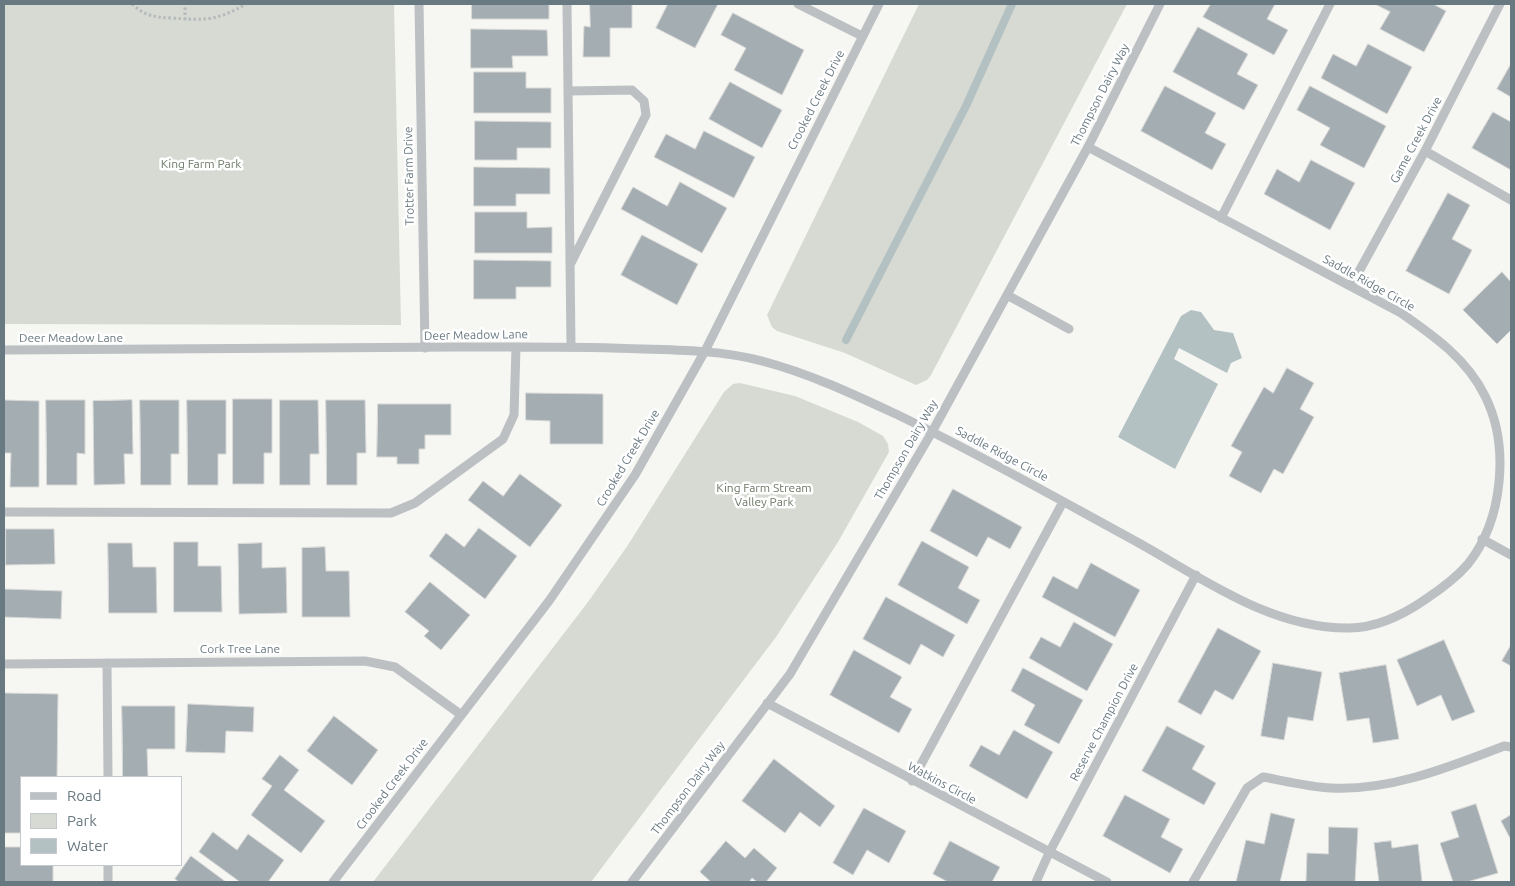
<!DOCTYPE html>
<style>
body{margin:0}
#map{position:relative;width:1515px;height:886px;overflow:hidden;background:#f6f6f3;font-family:Ubuntu,sans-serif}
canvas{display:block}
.frame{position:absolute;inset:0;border:5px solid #697981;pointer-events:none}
.legend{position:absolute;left:20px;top:776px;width:162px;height:90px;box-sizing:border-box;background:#fff;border:1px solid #c3c9cd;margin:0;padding:6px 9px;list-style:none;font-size:15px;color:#697981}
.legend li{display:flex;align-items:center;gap:10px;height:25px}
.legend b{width:25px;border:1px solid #c3c9cd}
</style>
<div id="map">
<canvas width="1515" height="886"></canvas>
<div class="frame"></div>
<ul class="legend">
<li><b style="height:6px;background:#bcc0c3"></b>Road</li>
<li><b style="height:14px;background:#d6dad3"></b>Park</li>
<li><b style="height:14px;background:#b4c1c3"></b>Water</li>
</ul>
</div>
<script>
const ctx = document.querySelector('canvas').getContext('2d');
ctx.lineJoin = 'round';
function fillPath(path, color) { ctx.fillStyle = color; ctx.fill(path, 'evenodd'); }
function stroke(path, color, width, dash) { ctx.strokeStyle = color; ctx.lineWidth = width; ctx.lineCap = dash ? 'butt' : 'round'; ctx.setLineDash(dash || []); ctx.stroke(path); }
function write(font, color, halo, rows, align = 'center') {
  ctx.font = font + ' Ubuntu,sans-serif'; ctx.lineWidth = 5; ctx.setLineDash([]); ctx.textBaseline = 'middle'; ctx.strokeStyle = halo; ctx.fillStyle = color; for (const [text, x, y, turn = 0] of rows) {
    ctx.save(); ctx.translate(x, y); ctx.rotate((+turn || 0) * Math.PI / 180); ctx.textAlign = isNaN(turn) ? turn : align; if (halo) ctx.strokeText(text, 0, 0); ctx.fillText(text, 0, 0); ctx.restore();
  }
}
const green = new Path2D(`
 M 4,4 L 394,4 L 401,325 L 4,324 Z
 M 919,4 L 1127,4 L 931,375 L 927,380 L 916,385 L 845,353 L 777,331 L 772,327 L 767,315 Z
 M 740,383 L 795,396 L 858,422 L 883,436 L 888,444 L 889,452 L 838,542 L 776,637 L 591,882 L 373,882 L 588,602 L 628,545 L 724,392 L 733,384 Z`);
const water = new Path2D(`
 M 1191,310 L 1201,312 L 1214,330 L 1233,333 L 1242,358 L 1231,363 L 1227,373 L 1179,348 L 1174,359 L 1218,384 L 1175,469 L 1118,437 L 1181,316 Z`);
const stream = new Path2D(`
 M 846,340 L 966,106 L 1012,4`);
const building = new Path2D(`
 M 472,4 L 549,4 L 549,19 L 472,19 Z
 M 590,4 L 632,4 L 632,28 L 610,28 L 610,57 L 583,57 L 584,26 L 590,27 Z
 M 668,4 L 718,4 L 695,48 L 656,28 Z
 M 1211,4 L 1275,4 L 1267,19 L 1288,30 L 1274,55 L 1203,17 Z
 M 1375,4 L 1433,4 L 1446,11 L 1424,52 L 1380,29 L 1390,12 Z
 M 733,13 L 804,50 L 782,95 L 734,70 L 746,48 L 721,35 Z
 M 1198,27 L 1248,54 L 1237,74 L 1258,85 L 1244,110 L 1173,72 Z
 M 471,29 L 547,30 L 548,56 L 512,56 L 513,68 L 471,68 Z
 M 1368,44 L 1412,67 L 1387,114 L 1321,78 L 1333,54 L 1356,66 Z
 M 1511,64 L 1511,97 L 1497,89 Z
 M 474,72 L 526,72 L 526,88 L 551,88 L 551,113 L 474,113 Z
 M 730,82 L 782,110 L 762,148 L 709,119 Z
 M 1165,86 L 1216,113 L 1205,133 L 1226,144 L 1212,170 L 1141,131 Z
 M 1310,86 L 1386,126 L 1364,168 L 1320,145 L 1330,128 L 1297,110 Z
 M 1493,112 L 1511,122 L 1511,170 L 1472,148 Z
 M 475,121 L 551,122 L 551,148 L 517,148 L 517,160 L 475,160 Z
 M 704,131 L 755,157 L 734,198 L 654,157 L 666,134 L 695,149 Z
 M 1311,160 L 1355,183 L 1330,230 L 1264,194 L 1277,169 L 1299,182 Z
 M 474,167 L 550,168 L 550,194 L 516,194 L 516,206 L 474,206 Z
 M 680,182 L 727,208 L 702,253 L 621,209 L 633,187 L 667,206 Z
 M 1448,193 L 1470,205 L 1452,239 L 1472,250 L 1449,294 L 1406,271 Z
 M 475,212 L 527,212 L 527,228 L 552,227 L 552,253 L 475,253 Z
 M 642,235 L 698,264 L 677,305 L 621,275 Z
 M 474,260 L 551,261 L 551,287 L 516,287 L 516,299 L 474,299 Z
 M 1502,272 L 1511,282 L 1511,330 L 1497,344 L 1463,310 Z
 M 1287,368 L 1314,383 L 1300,409 L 1314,417 L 1283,474 L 1274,469 L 1261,493 L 1229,476 L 1242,452 L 1231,446 L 1264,387 L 1273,393 Z
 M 526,393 L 603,394 L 603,444 L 550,444 L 550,421 L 526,420 Z
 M 233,399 L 272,399 L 272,453 L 264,453 L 264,484 L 233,484 Z
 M 4,400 L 39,401 L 39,487 L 10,487 L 11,453 L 4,453 Z
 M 46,400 L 85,400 L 85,454 L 77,453 L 77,485 L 47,485 Z
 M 132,400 L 133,454 L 124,454 L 125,484 L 94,485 L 93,401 Z
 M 140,400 L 179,400 L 179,454 L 171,454 L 171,485 L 141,485 Z
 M 187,400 L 226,400 L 226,454 L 218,454 L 218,485 L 188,485 Z
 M 280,400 L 318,400 L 319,454 L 310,454 L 310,485 L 280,485 Z
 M 326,400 L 365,400 L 366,453 L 357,453 L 357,485 L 327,485 Z
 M 378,404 L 451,404 L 451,435 L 425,435 L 425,449 L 419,449 L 419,464 L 397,464 L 397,457 L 377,457 Z
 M 520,474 L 562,505 L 530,547 L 468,500 L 483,481 L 503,496 Z
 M 953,489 L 1022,527 L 1010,549 L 988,537 L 977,557 L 930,531 Z
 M 479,528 L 517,556 L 485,599 L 429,556 L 446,533 L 464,547 Z
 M 6,529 L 54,529 L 55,564 L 6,565 Z
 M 922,541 L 969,567 L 958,588 L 980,600 L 967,624 L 898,585 Z
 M 174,542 L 198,542 L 198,566 L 221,566 L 222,612 L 174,612 Z
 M 108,543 L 132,543 L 133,567 L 156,567 L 157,613 L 109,613 Z
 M 262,543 L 262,568 L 286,567 L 287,613 L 239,614 L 238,544 Z
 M 325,547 L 326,571 L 349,571 L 350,617 L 302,617 L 302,548 Z
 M 1091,563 L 1140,590 L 1115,637 L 1042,597 L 1053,576 L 1077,589 Z
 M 430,582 L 470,615 L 441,650 L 424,636 L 429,631 L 405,612 Z
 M 4,589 L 62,591 L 61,619 L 4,617 Z
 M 886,597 L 955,635 L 943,657 L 921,644 L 910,665 L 863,639 Z
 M 1074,622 L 1113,644 L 1087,691 L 1029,658 L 1041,637 L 1060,647 Z
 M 1218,628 L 1261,651 L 1233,700 L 1215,690 L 1201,715 L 1178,702 Z
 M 1444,640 L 1475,712 L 1452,721 L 1441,695 L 1417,706 L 1397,660 Z
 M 1511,645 L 1511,666 L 1502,661 Z
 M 854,650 L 902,677 L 890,697 L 912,709 L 899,733 L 830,695 Z
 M 1273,663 L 1322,672 L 1313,721 L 1288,717 L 1284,740 L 1261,736 Z
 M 1386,665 L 1399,739 L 1373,743 L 1369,718 L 1347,721 L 1339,673 Z
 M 1023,668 L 1083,700 L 1059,744 L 1024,725 L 1035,705 L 1011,691 Z
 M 4,693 L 58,694 L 57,777 L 21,777 L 21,833 L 4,833 Z
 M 188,704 L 254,707 L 253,732 L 226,731 L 225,753 L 186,752 Z
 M 122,706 L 175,706 L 175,749 L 147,749 L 148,777 L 123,777 Z
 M 334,716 L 378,750 L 352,785 L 307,751 Z
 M 1167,726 L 1205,746 L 1192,769 L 1216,783 L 1204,805 L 1142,771 Z
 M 1014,730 L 1053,752 L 1027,799 L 969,766 L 981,745 L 999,755 Z
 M 280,755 L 299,770 L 284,790 L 325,821 L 301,853 L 251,815 L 272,786 L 262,779 Z
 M 774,759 L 835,806 L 820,827 L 800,812 L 785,833 L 742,801 Z
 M 1125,795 L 1170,819 L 1161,837 L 1183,849 L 1170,873 L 1103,836 Z
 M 1476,804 L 1498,873 L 1467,882 L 1453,882 L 1440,843 L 1459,837 L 1451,812 Z
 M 864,808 L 906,831 L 889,863 L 867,850 L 853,875 L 833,863 Z
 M 1271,813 L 1295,819 L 1280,882 L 1236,882 L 1246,840 L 1264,844 Z
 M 1511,815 L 1511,840 L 1501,821 Z
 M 1329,827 L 1358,828 L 1355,882 L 1306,882 L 1307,853 L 1328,854 Z
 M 213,832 L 237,850 L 248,834 L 284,860 L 268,882 L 240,882 L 199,852 Z
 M 726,841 L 745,858 L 754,848 L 777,868 L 766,882 L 757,882 L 752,878 L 749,882 L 711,882 L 700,872 Z
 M 950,841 L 1000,867 L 992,882 L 948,882 L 933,874 Z
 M 1391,841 L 1392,848 L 1418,844 L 1422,882 L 1379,882 L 1374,843 Z
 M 4,847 L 21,847 L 21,865 L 53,865 L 53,882 L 4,882 Z
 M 191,856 L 226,882 L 179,882 L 175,879 Z`);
const path = new Path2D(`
 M 132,4 C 145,16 154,17 171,18 C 204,20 215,22 246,4
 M 185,20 L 185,4`);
const minor = new Path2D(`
 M 419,4 L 425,348
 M 567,4 L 571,346
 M 798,4 L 862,36
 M 568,91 L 632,90 L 644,101 L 646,115 L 571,263
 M 1425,151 L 1511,200
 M 1221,218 L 1330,4
 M 1351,286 L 1425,151 L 1500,4
 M 1007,295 L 1069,329
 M 4,350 C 155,349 306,349 458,347 C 520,347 581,346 643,349 C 683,350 724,351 762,361 C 811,374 855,395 900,416 C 981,455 1058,499 1137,542 C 1202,578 1271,629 1349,628 C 1376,628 1403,615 1426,599 C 1441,589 1456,578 1468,564 C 1503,520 1510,446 1485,396 C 1467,359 1434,336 1401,313 L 1088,147
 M 4,512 L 391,513 L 415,503 L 503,439 L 514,415 L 516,347
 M 1482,539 L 1511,555
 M 107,663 L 108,777
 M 4,664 L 365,661 L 395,667 L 460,714
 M 767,703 L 1107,882
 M 912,781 L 1063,502
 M 108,865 L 108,882
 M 333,882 L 549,601 L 635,475 L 705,351 L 879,4
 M 632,882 L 790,674 L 932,432 L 1088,147 L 1160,4
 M 1036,882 L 1049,853 L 1196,575
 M 1193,882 L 1247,788 L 1263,777 C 1285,781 1309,787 1331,788 C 1391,791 1449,767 1504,746 L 1511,747`);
const streetNames = [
 ["Thompson Dairy Way",1100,95,-63],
 ["Crooked Creek Drive",816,100,-63],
 ["Game Creek Drive",1416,140,-62],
 ["Trotter Farm Drive",409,176,-91],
 ["Saddle Ridge Circle",1369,283,29],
 ["Deer Meadow Lane",476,335,-1],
 ["Deer Meadow Lane",71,338],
 ["Thompson Dairy Way",906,450,-60],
 ["Saddle Ridge Circle",1002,454,28],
 ["Crooked Creek Drive",628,458,-59],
 ["Cork Tree Lane",240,649],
 ["Reserve Champion Drive",1104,722,-62],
 ["Watkins Circle",942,783,28],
 ["Crooked Creek Drive",392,784,-53],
 ["Thompson Dairy Way",688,788,-53]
];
const parkNames = [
 ["King Farm Park",201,164],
 ["King Farm Stream",764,488],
 ["Valley Park",764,502]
];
fillPath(green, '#d6dad3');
fillPath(water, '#b4c1c3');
stroke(stream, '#b4c1c3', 8);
fillPath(building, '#a4adb1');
stroke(building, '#d7d7d6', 1);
stroke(path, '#b6babc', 3, [2.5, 2.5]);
stroke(minor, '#bcc0c3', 9);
write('12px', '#697981', '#fff', streetNames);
write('12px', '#6c7967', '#fff', parkNames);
</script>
